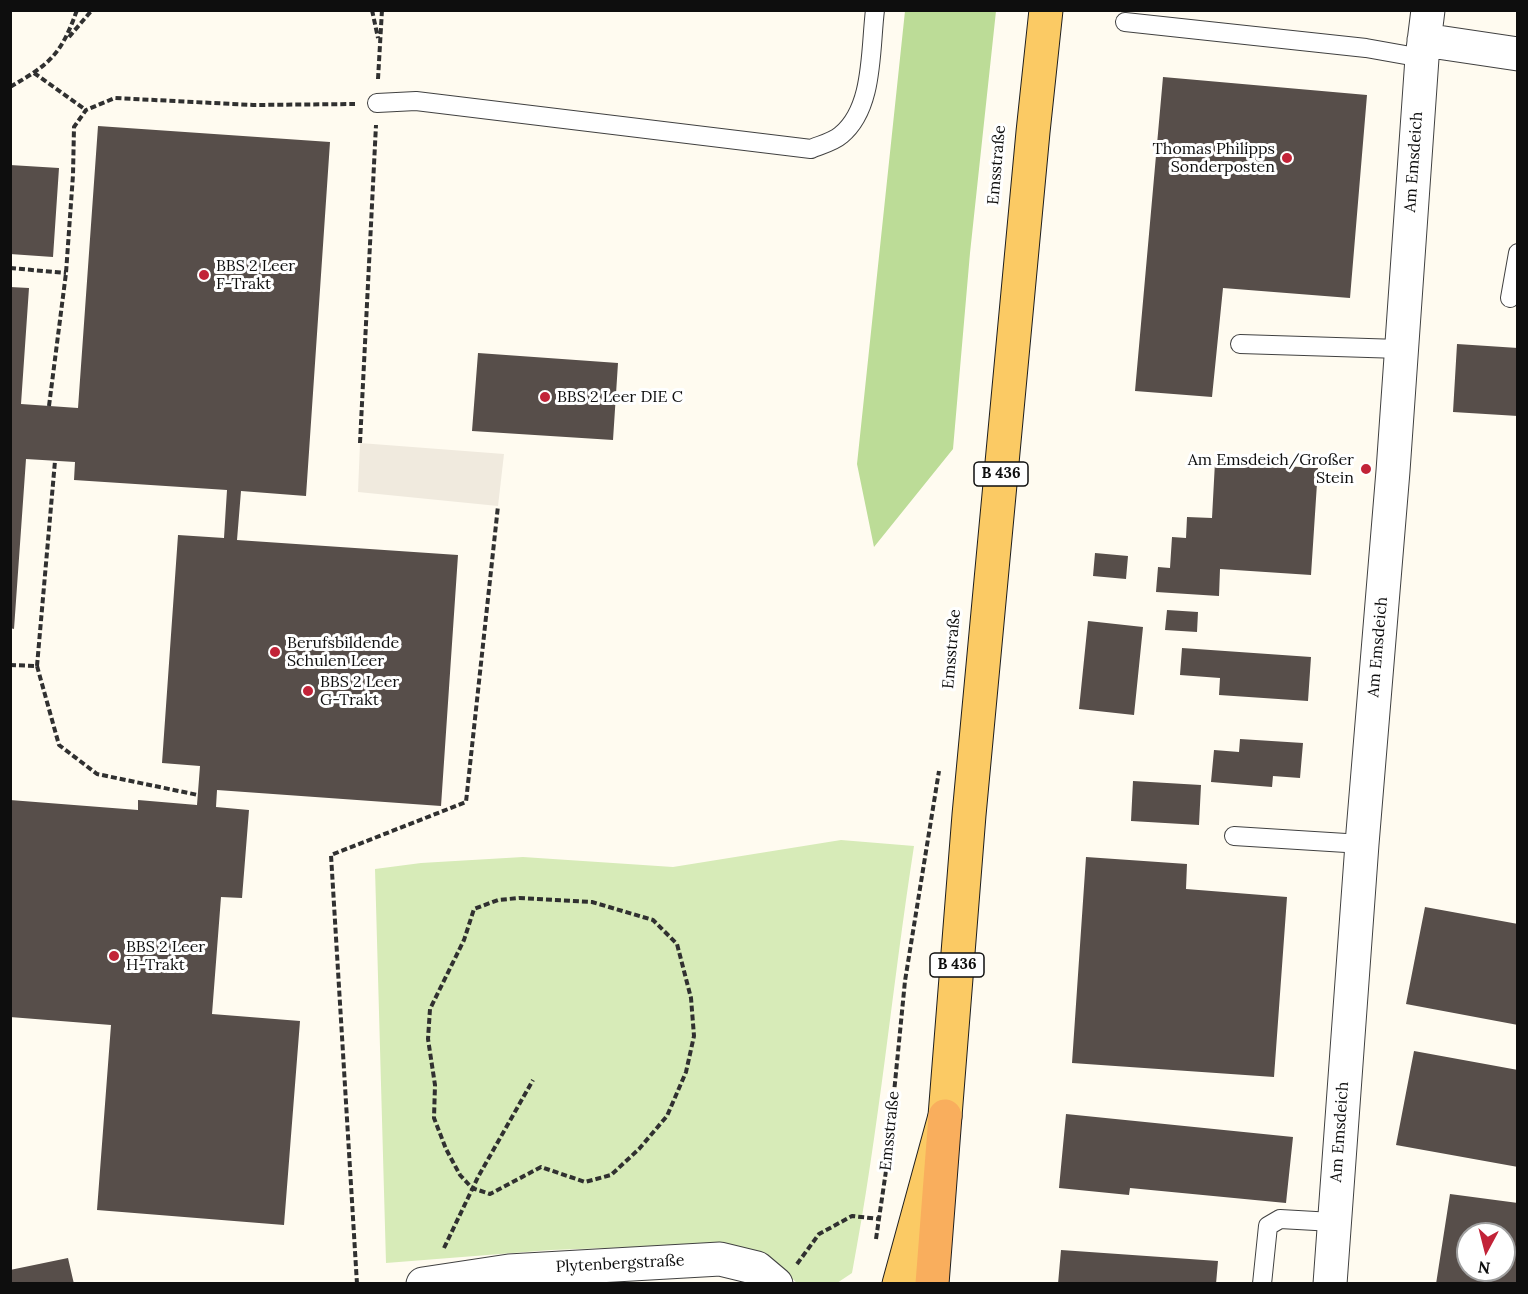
<!DOCTYPE html>
<meta charset="utf-8">
<style>
body{margin:0}
#map{position:relative;width:1528px;height:1294px;overflow:hidden;background:#fffbf0;font-family:Lora,serif}
canvas{display:block}
.frame{position:absolute;inset:0;border:12px solid #0e0e0e;pointer-events:none}
.north{position:absolute;left:1456px;top:1222px;width:60px;height:60px;box-sizing:border-box;background:#fff;border:2px solid #9f9f9f;border-radius:50%;rotate:187deg;font-size:16px;font-weight:700;line-height:24px;text-align:center;color:#0e0e0e}
.north::after{content:'';display:block;margin:auto;width:21px;height:27px;background:#c22338;clip-path:polygon(50% 0,100% 100%,50% 72%,0 100%)}
</style>
<div id="map">
<canvas width="1528" height="1294"></canvas>
<div class="frame"></div>
<div class="north">N</div>
</div>
<script>
const ctx = document.querySelector('canvas').getContext('2d');
ctx.lineJoin = 'round';
function fillPath(path, color) { ctx.fillStyle = color; ctx.fill(path, 'evenodd'); }
function stroke(path, color, width, dash) { ctx.strokeStyle = color; ctx.lineWidth = width; ctx.lineCap = dash ? 'butt' : 'round'; ctx.setLineDash(dash || []); ctx.stroke(path); }
function write(font, color, halo, rows, align = 'center') {
  ctx.font = font + ' Lora,serif'; ctx.lineWidth = 6; ctx.setLineDash([]); ctx.textBaseline = 'middle'; ctx.strokeStyle = halo; ctx.fillStyle = color; for (const [text, x, y, turn = 0] of rows) {
    ctx.save(); ctx.translate(x, y); ctx.rotate((+turn || 0) * Math.PI / 180); ctx.textAlign = isNaN(turn) ? turn : align; if (halo) ctx.strokeText(text, 0, 0); ctx.fillText(text, 0, 0); ctx.restore();
  }
}
const green = new Path2D(`
 M 841,840 L 914,846 C 892,988 879,1132 852,1273 L 837,1283 L 797,1283 L 768,1257 L 716,1244 L 551,1250 L 386,1263 L 375,869 L 421,863 L 523,857 L 673,867 Z`);
const forest = new Path2D(`
 M 905,11 L 996,11 L 970,253 L 953,449 L 874,547 L 857,464 Z`);
const plaza = new Path2D(`
 M 360,443 L 504,454 L 498,506 L 358,492 Z`);
const building = new Path2D(`
 M 1163,77 L 1367,95 L 1350,298 L 1223,288 L 1212,397 L 1135,391 Z
 M 98,126 L 330,142 L 306,496 L 241,491 L 237,540 L 458,555 L 441,806 L 217,790 L 216,807 L 249,810 L 242,898 L 221,897 L 212,1014 L 300,1021 L 284,1225 L 97,1210 L 111,1025 L 10,1017 L 10,800 L 138,810 L 138,800 L 197,805 L 200,766 L 162,763 L 178,535 L 224,538 L 227,490 L 74,480 L 75,462 L 26,459 L 14,629 L 10,628 L 10,287 L 29,288 L 21,404 L 78,408 Z
 M 10,165 L 59,168 L 53,257 L 10,254 Z
 M 1457,344 L 1518,348 L 1518,416 L 1453,412 Z
 M 478,353 L 618,363 L 613,440 L 472,431 Z
 M 1215,462 L 1318,468 L 1311,575 L 1220,569 L 1219,596 L 1156,592 L 1158,567 L 1170,568 L 1172,537 L 1186,538 L 1187,517 L 1212,518 Z
 M 1095,553 L 1128,556 L 1126,579 L 1093,576 Z
 M 1167,610 L 1198,612 L 1197,632 L 1165,630 Z
 M 1088,621 L 1143,627 L 1134,715 L 1079,709 Z
 M 1182,648 L 1311,657 L 1308,701 L 1219,695 L 1220,678 L 1180,675 Z
 M 1240,739 L 1303,743 L 1300,778 L 1273,776 L 1272,787 L 1211,782 L 1214,750 L 1239,752 Z
 M 1133,781 L 1201,785 L 1199,825 L 1131,821 Z
 M 1086,857 L 1187,864 L 1186,889 L 1287,897 L 1274,1077 L 1072,1063 Z
 M 1425,907 L 1518,924 L 1518,1025 L 1406,1004 Z
 M 1414,1051 L 1518,1070 L 1518,1167 L 1396,1145 Z
 M 1066,1114 L 1293,1137 L 1286,1203 L 1130,1188 L 1129,1195 L 1059,1188 Z
 M 1450,1194 L 1518,1203 L 1518,1284 L 1436,1284 ZM 1468,1234 L 1504,1234 L 1504,1270 L 1468,1270 Z
 M 1061,1250 L 1218,1261 L 1216,1284 L 1058,1284 Z
 M 68,1258 L 74,1284 L 10,1284 L 10,1270 Z`);
const path = new Path2D(`
 M 372,10 L 378,38
 M 69,37 L 92,10
 M 34,73 L 86,110
 M 378,79 L 382,10
 M 10,87 C 50,64 61,55 77,10
 M 10,268 L 66,273
 M 49,406 L 66,273 L 73,175 L 74,127 L 86,110 L 115,98 L 253,105 L 355,104
 M 360,443 L 376,125
 M 10,665 L 37,666 L 55,461
 M 37,666 L 59,745 L 97,774 L 198,795
 M 519,898 L 592,902 L 653,920 L 677,944 L 691,998 L 694,1036 L 686,1072 L 667,1116 L 639,1149 L 611,1175 L 585,1182 L 541,1167 L 490,1194 L 472,1188 L 460,1175 L 446,1149 L 434,1118 L 435,1085 L 428,1039 L 430,1009 L 464,940 L 474,909 L 498,900 Z
 M 876,1239 L 887,1164 L 905,981 L 939,771
 M 444,1248 L 478,1177 L 533,1080
 M 797,1264 L 819,1234 L 852,1216 L 879,1219
 M 357,1284 L 331,855 L 466,802 L 498,506`);
const service = new Path2D(`
 M 1125,22 L 1366,48 L 1422,58
 M 377,103 L 416,101 L 811,149 C 820,145 833,142 841,135 C 874,108 870,50 875,10
 M 1510,298 L 1518,253
 M 1240,344 L 1400,349
 M 1234,836 L 1362,844
 M 1262,1284 L 1268,1226 L 1280,1219 L 1333,1222`);
const minor = new Path2D(`
 M 1424,40 L 1518,54
 M 423,1284 L 509,1271 L 720,1259 L 757,1268 L 776,1284
 M 1330,1284 L 1362,844 L 1393,471 L 1422,58 L 1428,10`);
const primary = new Path2D(`
 M 899,1284 L 945,1116 L 969,815 L 1033,132 L 1046,10`);
const trunk = new Path2D(`
 M 932,1284 L 945,1116`);
const markers = [
 [1287,158,6,"#c22338"],
 [204,275,6,"#c22338"],
 [545,397,6,"#c22338"],
 [1366,469,6,"#c22338"],
 [275,652,6,"#c22338"],
 [308,691,6,"#c22338"],
 [114,956,6,"#c22338"]
];
const shields = [
 [1001,474,54],
 [957,965,54]
];
const shieldNames = [
 ["B 436",1001,474],
 ["B 436",957,965]
];
const poiNames = [
 ["Thomas Philipps",1275,149,"right"],
 ["Sonderposten",1275,167,"right"],
 ["BBS 2 Leer",216,266],
 ["F-Trakt",216,284],
 ["BBS 2 Leer DIE C",557,397],
 ["Am Emsdeich/Großer",1354,460,"right"],
 ["Stein",1354,478,"right"],
 ["Berufsbildende",287,643],
 ["Schulen Leer",287,661],
 ["BBS 2 Leer",320,682],
 ["G-Trakt",320,700],
 ["BBS 2 Leer",126,947],
 ["H-Trakt",126,965]
];
const streetNames = [
 ["Am Emsdeich",1414,162,-86],
 ["Emsstraße",997,165,-85],
 ["Am Emsdeich",1378,647,-85],
 ["Emsstraße",952,649,-85],
 ["Emsstraße",890,1131,-84],
 ["Am Emsdeich",1340,1132,-86],
 ["Plytenbergstraße",620,1264,-3]
];
fillPath(green, '#d7ebb8');
fillPath(forest, '#bcdc97');
fillPath(plaza, '#f0eade');
fillPath(building, '#574e4a');
stroke(service, '#414141', 20);
stroke(minor, '#414141', 35);
stroke(primary, '#1f1f1f', 35);
stroke(trunk, '#1f1f1f', 35);
stroke(path, '#303030', 4, [6, 3]);
stroke(service, '#fff', 18);
stroke(minor, '#fff', 33);
stroke(primary, '#fbca64', 33);
stroke(trunk, '#f9ae5d', 33);
for (const [x, y, r, color] of markers) { const dot = new Path2D(); dot.arc(x, y, r, 0, 2 * Math.PI); ctx.fillStyle = color; ctx.fill(dot); stroke(dot, '#fff', 2); }
for (const [x, y, w] of shields) { const box = new Path2D(); box.roundRect(x - w / 2, y - 12, w, 24, 4.5); ctx.fillStyle = '#fff'; ctx.fill(box); stroke(box, '#0e0e0e', 1.5); }
write('bold 15px', '#0e0e0e', null, shieldNames);
write('16px', '#0e0e0e', '#fff', poiNames, 'left');
write('16px', '#0e0e0e', '#fff', streetNames);
</script>
